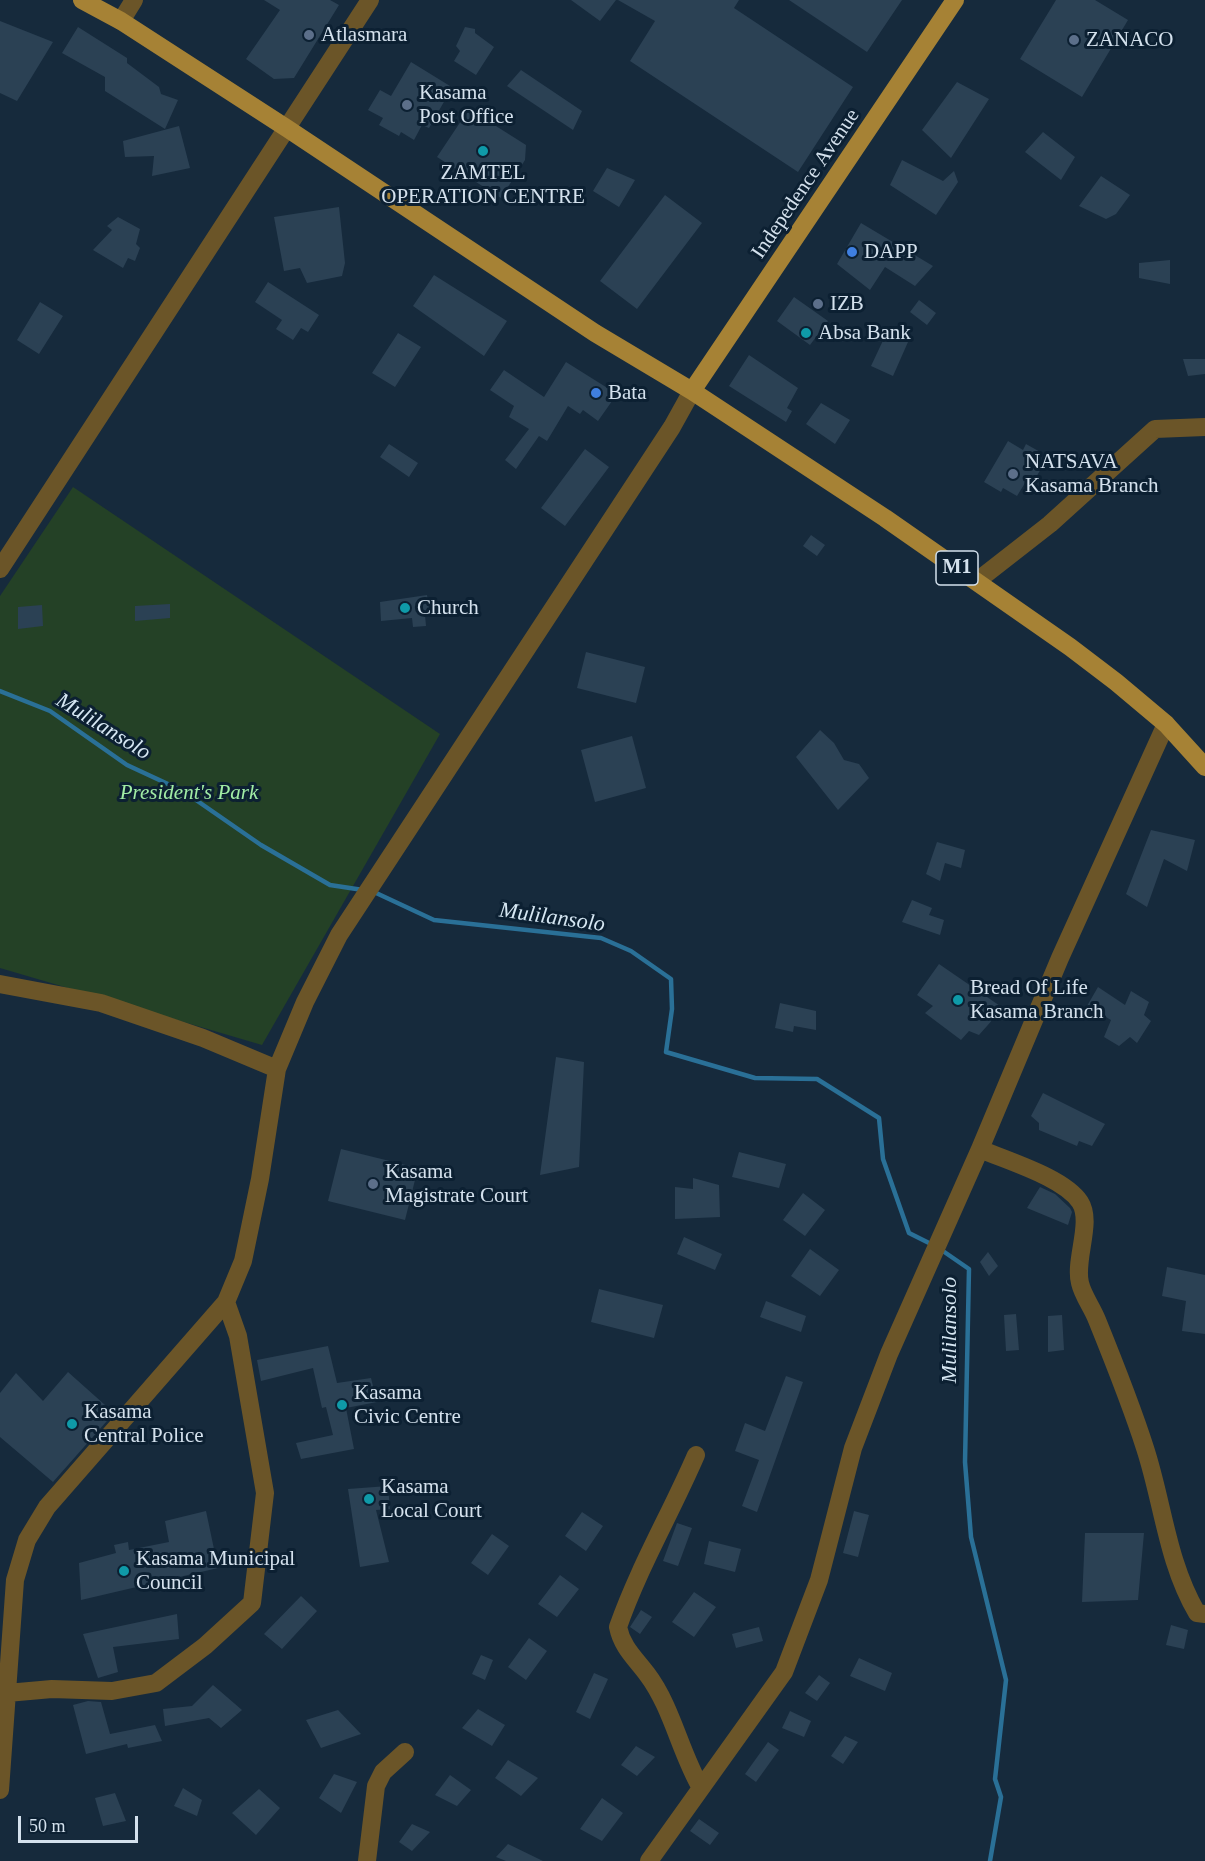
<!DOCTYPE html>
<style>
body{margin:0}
#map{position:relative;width:1205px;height:1861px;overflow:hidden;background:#162a3c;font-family:"Times New Roman",serif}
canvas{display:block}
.scale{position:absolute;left:18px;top:1816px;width:120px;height:27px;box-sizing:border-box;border:3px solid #d4e1ed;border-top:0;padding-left:8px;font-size:18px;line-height:21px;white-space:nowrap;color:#d4e1ed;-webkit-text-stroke:4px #0c2032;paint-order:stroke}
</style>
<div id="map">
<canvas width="1205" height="1861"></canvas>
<div class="scale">50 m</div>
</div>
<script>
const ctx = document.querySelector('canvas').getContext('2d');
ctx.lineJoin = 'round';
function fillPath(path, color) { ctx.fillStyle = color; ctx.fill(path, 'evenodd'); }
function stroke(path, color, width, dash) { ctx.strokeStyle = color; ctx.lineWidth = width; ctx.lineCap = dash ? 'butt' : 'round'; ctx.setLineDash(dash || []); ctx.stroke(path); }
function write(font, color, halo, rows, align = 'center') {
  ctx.font = font + ' "Times New Roman",serif'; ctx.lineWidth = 6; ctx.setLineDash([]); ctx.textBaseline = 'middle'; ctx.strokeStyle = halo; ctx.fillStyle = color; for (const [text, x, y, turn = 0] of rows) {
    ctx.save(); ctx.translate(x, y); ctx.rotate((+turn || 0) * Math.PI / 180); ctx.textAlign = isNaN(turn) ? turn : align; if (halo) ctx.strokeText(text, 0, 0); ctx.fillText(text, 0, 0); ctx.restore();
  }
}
const green = new Path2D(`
 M 73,487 L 440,734 L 262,1045 L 0,968 L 0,596 Z`);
const stream = new Path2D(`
 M 0,691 L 50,711 L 127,765 L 183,791 L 261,845 L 330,885 L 363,890
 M 374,892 L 434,920 L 601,938 L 631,951 L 671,979 L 672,1009 L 666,1052 L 755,1078 L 817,1079 L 879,1118 L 883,1159 L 909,1233 L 933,1245
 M 940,1249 L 969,1269 L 965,1462 L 971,1537 L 1006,1680 L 995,1779 L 1001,1797 L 990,1861`);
const building = new Path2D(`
 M 264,0 L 330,0 L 339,5 L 294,78 L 274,79 L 246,59 L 280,10 Z
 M 571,0 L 616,0 L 600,21 Z
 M 618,0 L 739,0 L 734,8 L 853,87 L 798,172 L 630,61 L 655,21 Z
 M 789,0 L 902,0 L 867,52 Z
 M 1056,0 L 1095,0 L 1128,20 L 1082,97 L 1020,59 Z
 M 0,21 L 53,42 L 17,101 L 0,93 Z
 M 78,27 L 127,58 L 127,63 L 159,87 L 161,94 L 178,100 L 165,129 L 105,91 L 105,77 L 62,53 Z
 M 465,27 L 475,29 L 475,33 L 494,47 L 476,75 L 454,61 L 460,51 L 456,46 Z
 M 411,62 L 450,86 L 443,98 L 445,100 L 429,128 L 422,125 L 414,140 L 401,132 L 399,136 L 379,125 L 383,118 L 368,110 L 380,90 L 391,96 Z
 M 521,70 L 582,111 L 573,130 L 507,86 Z
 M 957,82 L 989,99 L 951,158 L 922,130 Z
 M 469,109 L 526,145 L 525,160 L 501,198 L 437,157 Z
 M 179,126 L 190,168 L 152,176 L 154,156 L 125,157 L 123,141 Z
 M 1043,132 L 1075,157 L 1061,180 L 1025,152 Z
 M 902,160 L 943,181 L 954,171 L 958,182 L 936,215 L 890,185 Z
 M 607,168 L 635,180 L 619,207 L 593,191 Z
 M 1101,176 L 1130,195 L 1116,214 L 1106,219 L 1079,206 Z
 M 665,195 L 702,223 L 637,309 L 600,281 Z
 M 339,207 L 345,263 L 342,276 L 307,283 L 300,268 L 284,271 L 274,217 Z
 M 118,217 L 140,229 L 136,244 L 140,248 L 135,261 L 128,258 L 123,268 L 93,250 L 112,230 L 107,226 Z
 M 861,223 L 933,266 L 915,286 L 885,267 L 870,290 L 837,264 Z
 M 1170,260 L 1170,284 L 1139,278 L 1139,263 Z
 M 434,275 L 507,321 L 484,356 L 413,306 Z
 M 268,282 L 319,315 L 308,332 L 301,328 L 293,340 L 276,329 L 282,320 L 255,302 Z
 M 794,297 L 828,321 L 810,345 L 777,321 Z
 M 919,300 L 936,313 L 927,325 L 910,312 Z
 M 40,302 L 63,316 L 39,354 L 17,340 Z
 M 887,332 L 908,342 L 893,376 L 871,366 Z
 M 398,333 L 421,347 L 395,387 L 372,373 Z
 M 749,355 L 798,388 L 787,408 L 792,411 L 786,422 L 729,386 Z
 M 1183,359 L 1205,359 L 1205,374 L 1188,376 Z
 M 566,362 L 617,394 L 598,421 L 583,410 L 580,414 L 568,406 L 547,441 L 539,436 L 516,469 L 505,460 L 529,429 L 509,417 L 514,406 L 490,390 L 504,370 L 544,397 Z
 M 821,403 L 850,420 L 835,444 L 806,424 Z
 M 1008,441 L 1023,450 L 1026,444 L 1042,453 L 1036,464 L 1042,467 L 1031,486 L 1025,483 L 1017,496 L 1003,488 L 1001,492 L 984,482 Z
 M 389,444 L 418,463 L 409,477 L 380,457 Z
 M 585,449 L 609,467 L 565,526 L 541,508 Z
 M 811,535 L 825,545 L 817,556 L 803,546 Z
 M 427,595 L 430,614 L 425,615 L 426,626 L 413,627 L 412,618 L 381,621 L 380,602 Z
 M 170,604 L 170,618 L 135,621 L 135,606 Z
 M 42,605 L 43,626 L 18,629 L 18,607 Z
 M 586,652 L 645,667 L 636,703 L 577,688 Z
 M 820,730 L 834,743 L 844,760 L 859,764 L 869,778 L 838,810 L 796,757 Z
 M 632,736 L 646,788 L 595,802 L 581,750 Z
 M 1151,830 L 1195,840 L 1187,871 L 1164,859 L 1147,907 L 1126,894 Z
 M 937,842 L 965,850 L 961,868 L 945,863 L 940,881 L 926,874 Z
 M 912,900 L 932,908 L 929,915 L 944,920 L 940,935 L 902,922 Z
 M 939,964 L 1003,1008 L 979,1035 L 969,1031 L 961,1040 L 925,1013 L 933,1006 L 917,995 Z
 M 1098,987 L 1125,1005 L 1131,991 L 1149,1002 L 1144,1015 L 1151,1021 L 1137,1043 L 1130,1037 L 1119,1046 L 1104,1037 L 1111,1020 L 1087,1006 Z
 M 780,1003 L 816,1011 L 816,1030 L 794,1026 L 793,1032 L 775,1028 Z
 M 556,1057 L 584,1062 L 579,1167 L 540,1175 Z
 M 1043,1093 L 1105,1124 L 1092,1146 L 1079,1141 L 1077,1146 L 1039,1130 L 1039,1123 L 1031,1116 Z
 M 341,1149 L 418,1168 L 405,1220 L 328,1201 Z
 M 739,1152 L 786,1164 L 779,1188 L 732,1177 Z
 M 693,1178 L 719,1185 L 720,1217 L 675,1219 L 675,1187 L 693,1189 Z
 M 1040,1187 L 1055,1194 L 1070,1208 L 1072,1212 L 1068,1225 L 1027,1208 Z
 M 803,1193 L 825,1210 L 805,1236 L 783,1220 Z
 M 684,1237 L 722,1254 L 715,1270 L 677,1254 Z
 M 810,1249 L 839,1270 L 820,1296 L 791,1276 Z
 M 988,1252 L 998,1266 L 989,1276 L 980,1262 Z
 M 1167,1267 L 1205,1275 L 1205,1334 L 1182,1331 L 1186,1301 L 1162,1296 Z
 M 599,1289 L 663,1305 L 654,1338 L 591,1322 Z
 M 766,1301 L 806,1316 L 801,1332 L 760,1317 Z
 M 1016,1314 L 1019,1350 L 1006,1351 L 1004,1315 Z
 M 1062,1315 L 1064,1350 L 1048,1352 L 1048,1316 Z
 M 328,1346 L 337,1383 L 371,1378 L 377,1402 L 346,1408 L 354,1449 L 301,1459 L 296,1443 L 333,1435 L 326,1407 L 322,1408 L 313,1368 L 261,1381 L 257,1360 Z
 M 68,1372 L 114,1413 L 53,1482 L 0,1437 L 0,1393 L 16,1373 L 43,1401 Z
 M 786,1376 L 803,1382 L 757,1512 L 742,1506 L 759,1460 L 735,1451 L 745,1423 L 765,1431 Z
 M 388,1486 L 390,1509 L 376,1510 L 389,1562 L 360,1567 L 348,1489 Z
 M 206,1511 L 218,1568 L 81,1600 L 79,1563 L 116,1553 L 114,1545 L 128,1542 L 129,1550 L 169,1542 L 165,1521 Z
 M 854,1511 L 869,1515 L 858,1557 L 843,1553 Z
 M 582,1512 L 603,1526 L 586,1551 L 565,1536 Z
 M 677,1523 L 692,1528 L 678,1566 L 663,1561 Z
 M 1085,1533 L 1144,1533 L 1138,1600 L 1082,1602 Z
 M 492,1534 L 509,1546 L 488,1575 L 471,1563 Z
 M 709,1541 L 741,1549 L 735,1572 L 704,1564 Z
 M 560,1575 L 579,1589 L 557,1617 L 538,1604 Z
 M 694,1592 L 716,1607 L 694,1637 L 672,1622 Z
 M 301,1596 L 317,1611 L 282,1649 L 264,1634 Z
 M 641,1610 L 652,1617 L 640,1634 L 630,1627 Z
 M 177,1614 L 179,1639 L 113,1647 L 118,1672 L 98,1678 L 83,1634 Z
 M 1171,1625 L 1188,1630 L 1184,1649 L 1166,1645 Z
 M 759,1627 L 763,1641 L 736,1648 L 732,1634 Z
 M 529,1638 L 547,1651 L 526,1680 L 508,1667 Z
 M 481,1655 L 493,1660 L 485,1680 L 472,1674 Z
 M 859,1658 L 892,1673 L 885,1691 L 850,1676 Z
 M 594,1673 L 608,1679 L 590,1719 L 576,1712 Z
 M 819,1675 L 830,1683 L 817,1701 L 805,1693 Z
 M 213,1685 L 242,1710 L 221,1728 L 209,1718 L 165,1726 L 163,1709 L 192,1706 Z
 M 88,1701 L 101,1702 L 110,1734 L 155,1725 L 162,1741 L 128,1748 L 127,1744 L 86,1754 L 73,1705 Z
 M 478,1709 L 505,1725 L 492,1746 L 462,1728 Z
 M 338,1710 L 361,1734 L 321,1748 L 306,1720 Z
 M 790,1711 L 811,1721 L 804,1737 L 782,1728 Z
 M 845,1736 L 858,1742 L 843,1764 L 831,1756 Z
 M 768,1742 L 779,1750 L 756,1782 L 745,1774 Z
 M 636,1746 L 655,1757 L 637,1776 L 621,1765 Z
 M 508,1760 L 538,1778 L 521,1796 L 495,1778 Z
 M 334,1774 L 357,1782 L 341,1813 L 319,1798 Z
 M 450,1775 L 471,1790 L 457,1806 L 435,1795 Z
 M 183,1788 L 202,1800 L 197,1816 L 174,1806 Z
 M 259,1789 L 280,1808 L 256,1835 L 232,1813 Z
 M 115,1793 L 126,1821 L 103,1826 L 95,1798 Z
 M 602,1798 L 623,1813 L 602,1841 L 580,1829 Z
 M 699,1819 L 719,1833 L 710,1845 L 690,1831 Z
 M 412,1824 L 430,1832 L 412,1851 L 399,1842 Z
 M 508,1844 L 543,1861 L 506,1861 L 496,1857 Z`);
const minor = new Path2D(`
 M 121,21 L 134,0
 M 0,569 L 370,0
 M 977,581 L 1050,524 L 1155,429 L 1205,427
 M 0,984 L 101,1003 L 203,1038 L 277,1069
 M 980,1149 C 1007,1161 1063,1177 1080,1202 C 1093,1222 1074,1260 1080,1283 C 1083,1296 1092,1307 1097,1320 C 1114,1362 1131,1404 1145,1448 C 1163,1503 1167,1562 1197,1613 L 1205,1614
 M 696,1455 C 671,1513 639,1567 618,1627 C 622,1647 635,1658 647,1674 C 672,1707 680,1752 701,1788
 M 7,1693 L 52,1689 L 112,1691 L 156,1683 L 205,1646 L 252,1603 L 265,1493 L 238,1336 L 226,1302
 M 0,1790 L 15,1580 L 27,1540 L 47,1507 L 226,1302 L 243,1261 L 260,1179 L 277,1069 L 305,1002 L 339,935 L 672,427 L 692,391
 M 367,1861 L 376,1786 L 383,1772 L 405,1752
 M 649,1861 L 784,1672 L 819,1580 L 853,1448 L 889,1354 L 980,1149 L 1060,958 L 1166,724`);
const major = new Path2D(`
 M 82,0 L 121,21 L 288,129 L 595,333 L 692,391 L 885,518 L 1070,647 L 1116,682 L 1166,724 L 1205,767
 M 692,391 L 955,0`);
const markers = [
 [309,35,6,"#5c6f8a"],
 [1074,40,6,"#5c6f8a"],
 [407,105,6,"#5c6f8a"],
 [483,151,6,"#0f9aa8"],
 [852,252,6,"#3f7fe0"],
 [818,304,6,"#5c6f8a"],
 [806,333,6,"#0f9aa8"],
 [596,393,6,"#3f7fe0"],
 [1013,474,6,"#5c6f8a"],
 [405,608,6,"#0f9aa8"],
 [958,1000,6,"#0f9aa8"],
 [373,1184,6,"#5c6f8a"],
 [342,1405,6,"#0f9aa8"],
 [72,1424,6,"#0f9aa8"],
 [369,1499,6,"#0f9aa8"],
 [124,1571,6,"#0f9aa8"]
];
const shields = [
 [957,568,42]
];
const shieldNames = [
 ["M1",957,568]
];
const poiNames = [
 ["Atlasmara",321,35],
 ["ZANACO",1086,40],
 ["Kasama",419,93],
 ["Post Office",419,117],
 ["ZAMTEL",483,173,"center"],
 ["OPERATION CENTRE",483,197,"center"],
 ["DAPP",864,252],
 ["IZB",830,304],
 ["Absa Bank",818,333],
 ["Bata",608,393],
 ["NATSAVA",1025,462],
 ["Kasama Branch",1025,486],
 ["Church",417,608],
 ["Bread Of Life",970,988],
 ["Kasama Branch",970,1012],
 ["Kasama",385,1172],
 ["Magistrate Court",385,1196],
 ["Kasama",354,1393],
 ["Civic Centre",354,1417],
 ["Kasama",84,1412],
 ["Central Police",84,1436],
 ["Kasama",381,1487],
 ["Local Court",381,1511],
 ["Kasama Municipal",136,1559],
 ["Council",136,1583]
];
const streetNames = [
 ["Indepedence Avenue",806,184,-56]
];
const parkNames = [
 ["President's Park",189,793]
];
const waterNames = [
 ["Mulilansolo",103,727,32],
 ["Mulilansolo",552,918,8],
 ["Mulilansolo",950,1330,-90]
];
fillPath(green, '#244126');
stroke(stream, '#2a7097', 4.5);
fillPath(building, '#2b4154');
stroke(minor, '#6b5528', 18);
stroke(major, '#a68235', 18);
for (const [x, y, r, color] of markers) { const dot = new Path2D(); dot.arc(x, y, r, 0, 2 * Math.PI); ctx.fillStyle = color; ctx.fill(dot); stroke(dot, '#0c2032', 2); }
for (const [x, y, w] of shields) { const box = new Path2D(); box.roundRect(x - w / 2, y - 17, w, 34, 4.5); ctx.fillStyle = '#0c2032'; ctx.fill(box); stroke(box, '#d4e1ed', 1.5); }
write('bold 20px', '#d4e1ed', null, shieldNames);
write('21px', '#d4e1ed', '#0c2032', poiNames, 'left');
write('21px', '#d4e1ed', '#0c2032', streetNames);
write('italic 21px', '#a1eca5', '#0c2032', parkNames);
write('italic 22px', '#d6e7f3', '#0c2032', waterNames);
</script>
